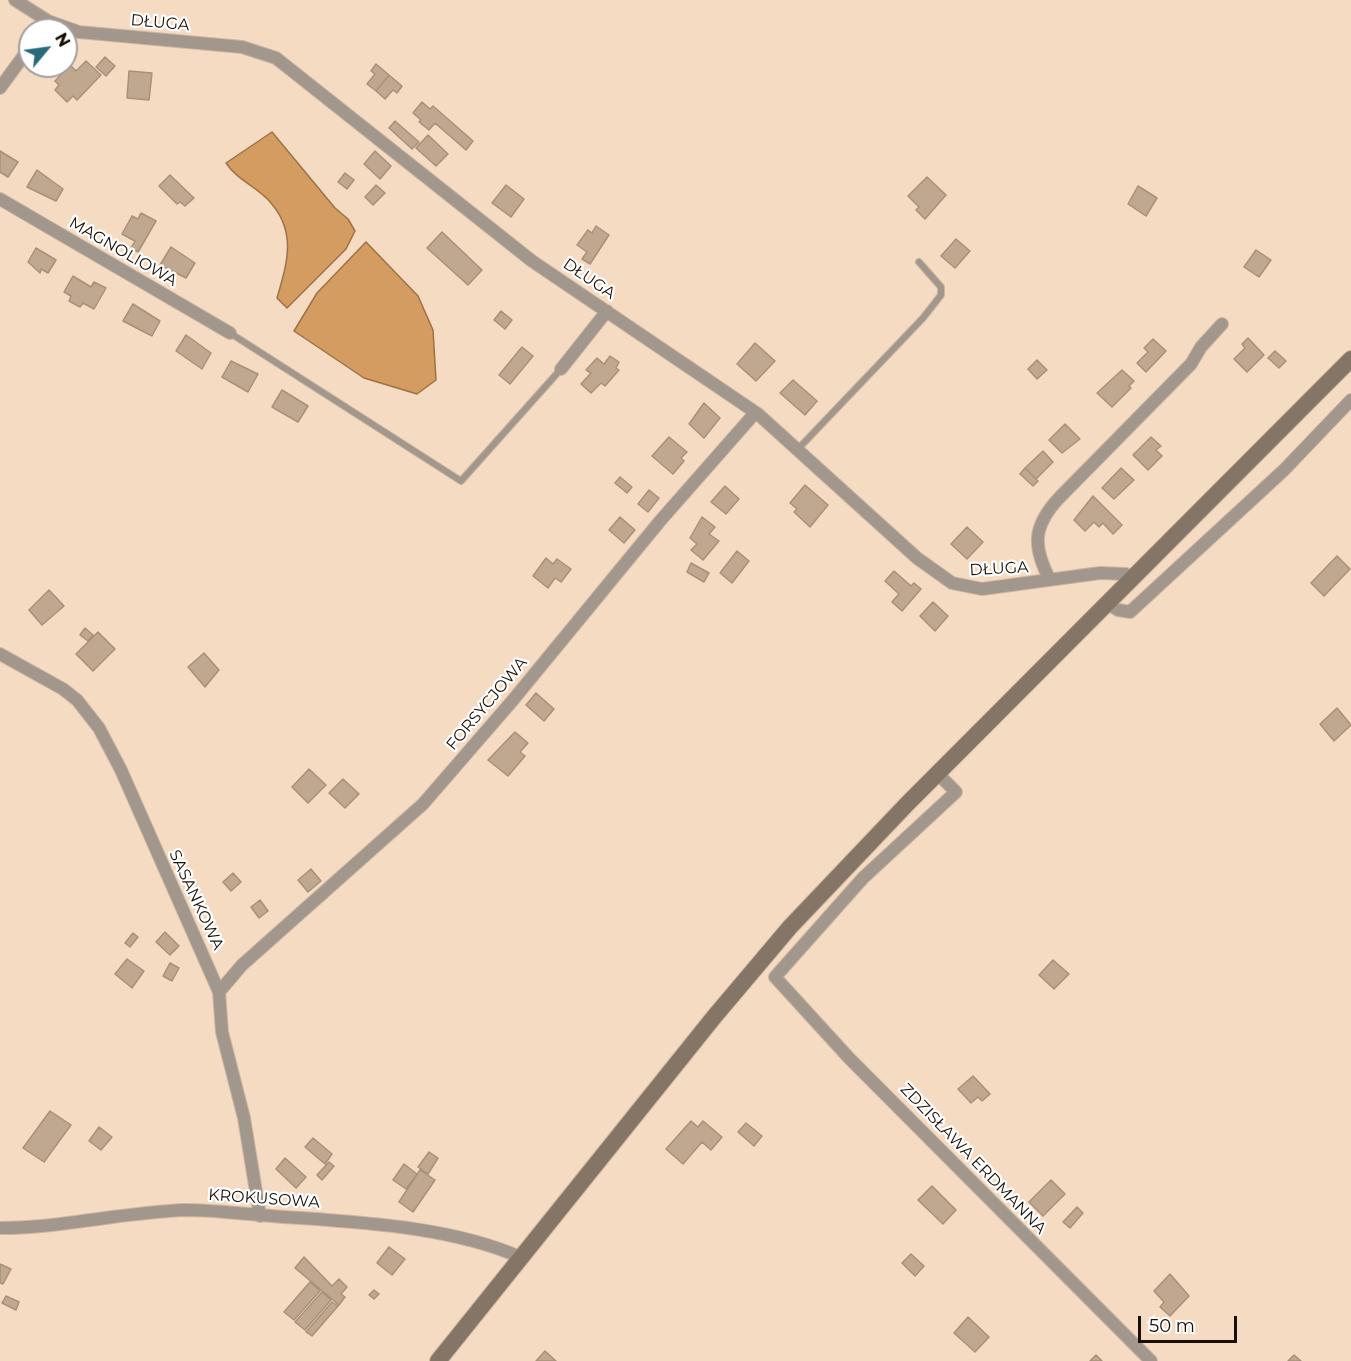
<!DOCTYPE html>
<meta charset="utf-8">
<style>
body{margin:0}
#map{position:relative;width:1351px;height:1361px;overflow:hidden;background:#f5dbc2;font-family:Montserrat,sans-serif}
canvas{display:block}
.north{position:absolute;left:18px;top:18px;width:60px;height:60px;box-sizing:border-box;background:#fff;border:2px solid #a39f9c;border-radius:50%;rotate:61deg;font-size:16px;font-weight:700;line-height:24px;text-align:center;color:#180f07}
.north::after{content:'';display:block;margin:auto;width:21px;height:27px;background:#286c7c;clip-path:polygon(50% 0,100% 100%,50% 72%,0 100%)}
.scale{position:absolute;left:1138px;top:1316px;width:99px;height:27px;box-sizing:border-box;border:3px solid #180f07;border-top:0;padding-left:8px;font-size:18px;line-height:21px;white-space:nowrap;color:#180f07;-webkit-text-stroke:4px #fff;paint-order:stroke}
</style>
<div id="map">
<canvas width="1351" height="1361"></canvas>
<div class="north">N</div>
<div class="scale">50 m</div>
</div>
<script>
const ctx = document.querySelector('canvas').getContext('2d');
ctx.lineJoin = 'round';
function fillPath(path, color) { ctx.fillStyle = color; ctx.fill(path, 'evenodd'); }
function stroke(path, color, width, dash) { ctx.strokeStyle = color; ctx.lineWidth = width; ctx.lineCap = dash ? 'butt' : 'round'; ctx.setLineDash(dash || []); ctx.stroke(path); }
function write(font, color, halo, rows, align = 'center') {
  ctx.font = font + ' Montserrat,sans-serif'; ctx.lineWidth = 4.5; ctx.setLineDash([]); ctx.textBaseline = 'middle'; ctx.strokeStyle = halo; ctx.fillStyle = color; for (const [text, x, y, turn = 0] of rows) {
    ctx.save(); ctx.translate(x, y); ctx.rotate((+turn || 0) * Math.PI / 180); ctx.textAlign = isNaN(turn) ? turn : align; if (halo) ctx.strokeText(text, 0, 0); ctx.fillText(text, 0, 0); ctx.restore();
  }
}
const water = new Path2D(`
 M 272,132 L 335,208 L 348,219 L 355,231 L 346,249 L 287,308 L 277,298 C 287,264 297,233 271,203 C 258,187 238,181 226,163 Z
 M 366,242 L 418,296 L 433,330 L 436,380 L 417,394 L 364,378 L 294,331 L 317,293 Z`);
const building = new Path2D(`
 M 105,57 L 115,66 L 106,76 L 96,67 Z
 M 86,61 L 101,75 L 77,100 L 73,96 L 67,102 L 55,90 L 59,85 L 55,81 L 70,65 L 76,71 Z
 M 376,64 L 389,75 L 376,91 L 367,84 L 375,74 L 371,71 Z
 M 129,71 L 152,73 L 149,100 L 127,98 Z
 M 389,75 L 402,86 L 397,93 L 393,90 L 385,99 L 376,91 Z
 M 422,102 L 430,109 L 433,106 L 473,141 L 466,150 L 435,123 L 429,130 L 419,122 L 421,120 L 413,113 Z
 M 395,121 L 419,142 L 412,149 L 389,128 Z
 M 428,135 L 448,154 L 436,166 L 416,148 Z
 M 0,151 L 18,162 L 8,177 L 0,172 Z
 M 375,151 L 391,166 L 380,179 L 364,164 Z
 M 37,170 L 63,189 L 56,201 L 27,187 Z
 M 345,173 L 354,180 L 347,189 L 338,182 Z
 M 170,175 L 194,198 L 185,206 L 180,202 L 177,204 L 159,186 Z
 M 927,177 L 946,195 L 925,219 L 916,210 L 919,207 L 908,196 Z
 M 376,185 L 385,193 L 373,205 L 365,197 Z
 M 506,185 L 524,199 L 511,217 L 492,203 Z
 M 1138,186 L 1157,198 L 1146,216 L 1128,204 Z
 M 141,213 L 156,221 L 138,252 L 131,248 L 135,241 L 122,234 L 132,216 L 138,219 Z
 M 596,226 L 609,235 L 590,264 L 582,259 L 587,252 L 577,245 L 588,230 L 592,233 Z
 M 442,232 L 482,270 L 468,285 L 427,248 Z
 M 956,239 L 970,251 L 955,268 L 941,256 Z
 M 171,247 L 195,263 L 186,278 L 160,265 Z
 M 36,248 L 56,260 L 48,273 L 41,269 L 40,273 L 28,262 Z
 M 1256,250 L 1271,260 L 1259,277 L 1244,267 Z
 M 73,276 L 91,287 L 94,282 L 106,288 L 94,309 L 83,303 L 80,307 L 69,301 L 71,296 L 64,292 Z
 M 133,304 L 160,321 L 152,336 L 123,321 Z
 M 501,311 L 512,320 L 505,329 L 494,320 Z
 M 186,335 L 211,353 L 202,369 L 176,351 Z
 M 1248,338 L 1264,355 L 1247,372 L 1234,359 L 1245,348 L 1242,344 Z
 M 1153,339 L 1166,351 L 1146,372 L 1137,363 L 1148,352 L 1144,348 Z
 M 755,343 L 775,361 L 756,381 L 737,364 Z
 M 522,347 L 533,356 L 510,384 L 499,375 Z
 M 1275,351 L 1286,361 L 1279,368 L 1268,358 Z
 M 610,356 L 619,362 L 616,368 L 619,370 L 605,386 L 601,383 L 591,393 L 581,384 L 591,373 L 586,370 L 597,358 L 604,364 Z
 M 1037,360 L 1047,370 L 1037,379 L 1028,369 Z
 M 231,361 L 258,374 L 248,392 L 222,377 Z
 M 1122,370 L 1134,381 L 1129,386 L 1131,388 L 1112,407 L 1097,393 Z
 M 793,380 L 817,401 L 805,415 L 780,393 Z
 M 282,390 L 308,406 L 298,422 L 272,407 Z
 M 704,403 L 720,418 L 704,438 L 689,424 Z
 M 1065,424 L 1080,439 L 1062,453 L 1049,440 Z
 M 669,437 L 687,452 L 681,458 L 684,461 L 673,474 L 652,456 Z
 M 1151,437 L 1161,446 L 1156,450 L 1162,456 L 1148,470 L 1133,455 Z
 M 1043,451 L 1053,462 L 1036,479 L 1025,468 Z
 M 1025,468 L 1038,481 L 1033,486 L 1020,474 Z
 M 1121,468 L 1134,480 L 1114,499 L 1102,488 Z
 M 620,477 L 632,487 L 627,493 L 615,483 Z
 M 805,485 L 828,505 L 810,527 L 794,512 L 797,509 L 790,503 Z
 M 725,486 L 739,499 L 726,514 L 711,502 Z
 M 649,490 L 659,498 L 648,512 L 638,504 Z
 M 1093,496 L 1122,525 L 1113,534 L 1103,523 L 1099,527 L 1094,522 L 1085,531 L 1074,520 Z
 M 620,517 L 635,530 L 624,543 L 609,530 Z
 M 702,517 L 715,527 L 709,534 L 719,541 L 703,560 L 691,550 L 697,544 L 690,538 Z
 M 967,527 L 983,542 L 967,559 L 951,544 Z
 M 737,551 L 749,561 L 732,583 L 720,573 Z
 M 1337,556 L 1350,569 L 1324,596 L 1311,583 Z
 M 546,558 L 553,564 L 557,559 L 571,569 L 561,582 L 555,578 L 548,588 L 533,576 Z
 M 691,563 L 709,573 L 704,582 L 687,572 Z
 M 894,571 L 911,586 L 914,583 L 921,589 L 902,611 L 892,602 L 899,594 L 885,581 Z
 M 49,590 L 64,606 L 42,625 L 29,610 Z
 M 933,602 L 948,616 L 935,631 L 920,616 Z
 M 85,628 L 93,635 L 88,641 L 80,635 Z
 M 98,632 L 115,649 L 93,671 L 76,654 Z
 M 204,653 L 219,670 L 205,687 L 188,667 Z
 M 536,693 L 554,709 L 544,721 L 526,705 Z
 M 1337,708 L 1351,725 L 1334,741 L 1320,724 Z
 M 515,732 L 528,743 L 520,752 L 525,756 L 508,776 L 488,760 Z
 M 309,769 L 326,785 L 308,803 L 292,787 Z
 M 343,779 L 359,794 L 345,808 L 329,793 Z
 M 311,869 L 321,881 L 308,892 L 298,880 Z
 M 233,873 L 241,882 L 231,891 L 223,882 Z
 M 260,900 L 268,911 L 259,918 L 251,907 Z
 M 165,932 L 179,946 L 170,955 L 156,942 Z
 M 133,933 L 138,937 L 130,947 L 125,943 Z
 M 127,959 L 144,971 L 132,988 L 115,974 Z
 M 1053,960 L 1069,974 L 1054,989 L 1039,975 Z
 M 170,963 L 179,968 L 172,981 L 163,976 Z
 M 973,1076 L 990,1094 L 982,1101 L 978,1097 L 971,1103 L 958,1089 Z
 M 50,1111 L 71,1125 L 44,1162 L 23,1148 Z
 M 691,1121 L 698,1127 L 703,1121 L 722,1137 L 711,1150 L 702,1142 L 683,1164 L 666,1149 Z
 M 746,1123 L 762,1136 L 754,1146 L 738,1132 Z
 M 99,1127 L 112,1137 L 101,1150 L 89,1141 Z
 M 313,1138 L 332,1154 L 325,1164 L 305,1147 Z
 M 429,1152 L 438,1158 L 428,1174 L 418,1167 Z
 M 285,1158 L 306,1177 L 296,1188 L 276,1169 Z
 M 329,1162 L 334,1166 L 322,1180 L 317,1175 Z
 M 404,1164 L 417,1174 L 406,1189 L 393,1180 Z
 M 420,1170 L 435,1180 L 413,1212 L 399,1202 Z
 M 1051,1180 L 1065,1194 L 1043,1216 L 1029,1202 Z
 M 932,1186 L 956,1210 L 943,1224 L 918,1200 Z
 M 1077,1207 L 1083,1213 L 1070,1228 L 1063,1222 Z
 M 389,1247 L 405,1259 L 392,1275 L 377,1263 Z
 M 911,1254 L 924,1266 L 915,1276 L 902,1263 Z
 M 304,1257 L 332,1286 L 339,1279 L 347,1287 L 341,1294 L 345,1297 L 339,1305 L 295,1268 Z
 M 0,1264 L 11,1269 L 3,1284 L 0,1283 Z
 M 1170,1274 L 1189,1296 L 1170,1316 L 1160,1307 L 1164,1302 L 1154,1291 Z
 M 310,1282 L 320,1291 L 294,1320 L 284,1312 Z
 M 374,1290 L 379,1294 L 374,1299 L 369,1295 Z
 M 322,1292 L 331,1300 L 305,1330 L 295,1322 Z
 M 6,1296 L 19,1302 L 16,1310 L 2,1303 Z
 M 332,1302 L 338,1306 L 312,1336 L 306,1332 Z
 M 968,1317 L 989,1337 L 975,1352 L 954,1333 Z
 M 545,1351 L 556,1361 L 536,1361 Z
 M 1096,1355 L 1102,1361 L 1090,1361 Z
 M 1294,1355 L 1301,1361 L 1288,1361 Z`);
const lane = new Path2D(`
 M 230,333 L 461,481 L 561,369
 M 798,449 L 923,318 L 941,295 L 941,287 L 919,262`);
const street = new Path2D(`
 M 15,0 L 48,21 L 79,32 L 242,47 L 276,58 L 532,261 L 758,414 L 917,558 L 952,583 L 982,589 L 1100,573 L 1126,574 L 1132,578
 M 0,88 L 30,47
 M 0,199 L 230,333
 M 561,369 L 607,311
 M 1050,580 C 1032,546 1033,526 1059,498 L 1191,364 L 1201,347 L 1222,324
 M 1107,603 L 1118,610 L 1130,612 L 1284,470 L 1351,400
 M 0,654 L 63,689 L 77,700 L 99,728 L 121,770 L 219,992 L 222,1032 L 244,1118 L 260,1216
 M 937,773 L 956,792 L 863,878 L 775,977 L 849,1058 L 1151,1361
 M 219,992 L 242,965 L 423,804 L 513,700 L 660,521 L 755,413
 M 0,1228 C 62,1228 123,1212 186,1210 C 214,1210 243,1214 272,1216 C 351,1222 449,1225 522,1258`);
const secondary = new Path2D(`
 M 438,1361 L 714,1017 L 790,927 L 907,804 L 1351,359`);
const streetNames = [
 ["DŁUGA",160,23,5],
 ["MAGNOLIOWA",123,252,30],
 ["DŁUGA",589,279,34],
 ["DŁUGA",999,569,-3],
 ["FORSYCJOWA",487,704,-50],
 ["SASANKOWA",196,900,65],
 ["ZDZISŁAWA ERDMANNA",973,1159,46],
 ["KROKUSOWA",264,1199,4]
];
fillPath(water, '#d59c61');
stroke(water, '#9c7246', 1.5);
fillPath(building, '#c0a890');
stroke(building, '#a8917a', 1.5);
stroke(lane, '#cdb6a0', 8);
stroke(street, '#cdb6a0', 14);
stroke(secondary, '#cdb6a0', 18);
stroke(lane, '#a2978d', 6);
stroke(street, '#a2978d', 12);
stroke(secondary, '#847566', 16);
write('16px', '#180f07', '#fff', streetNames);
</script>
